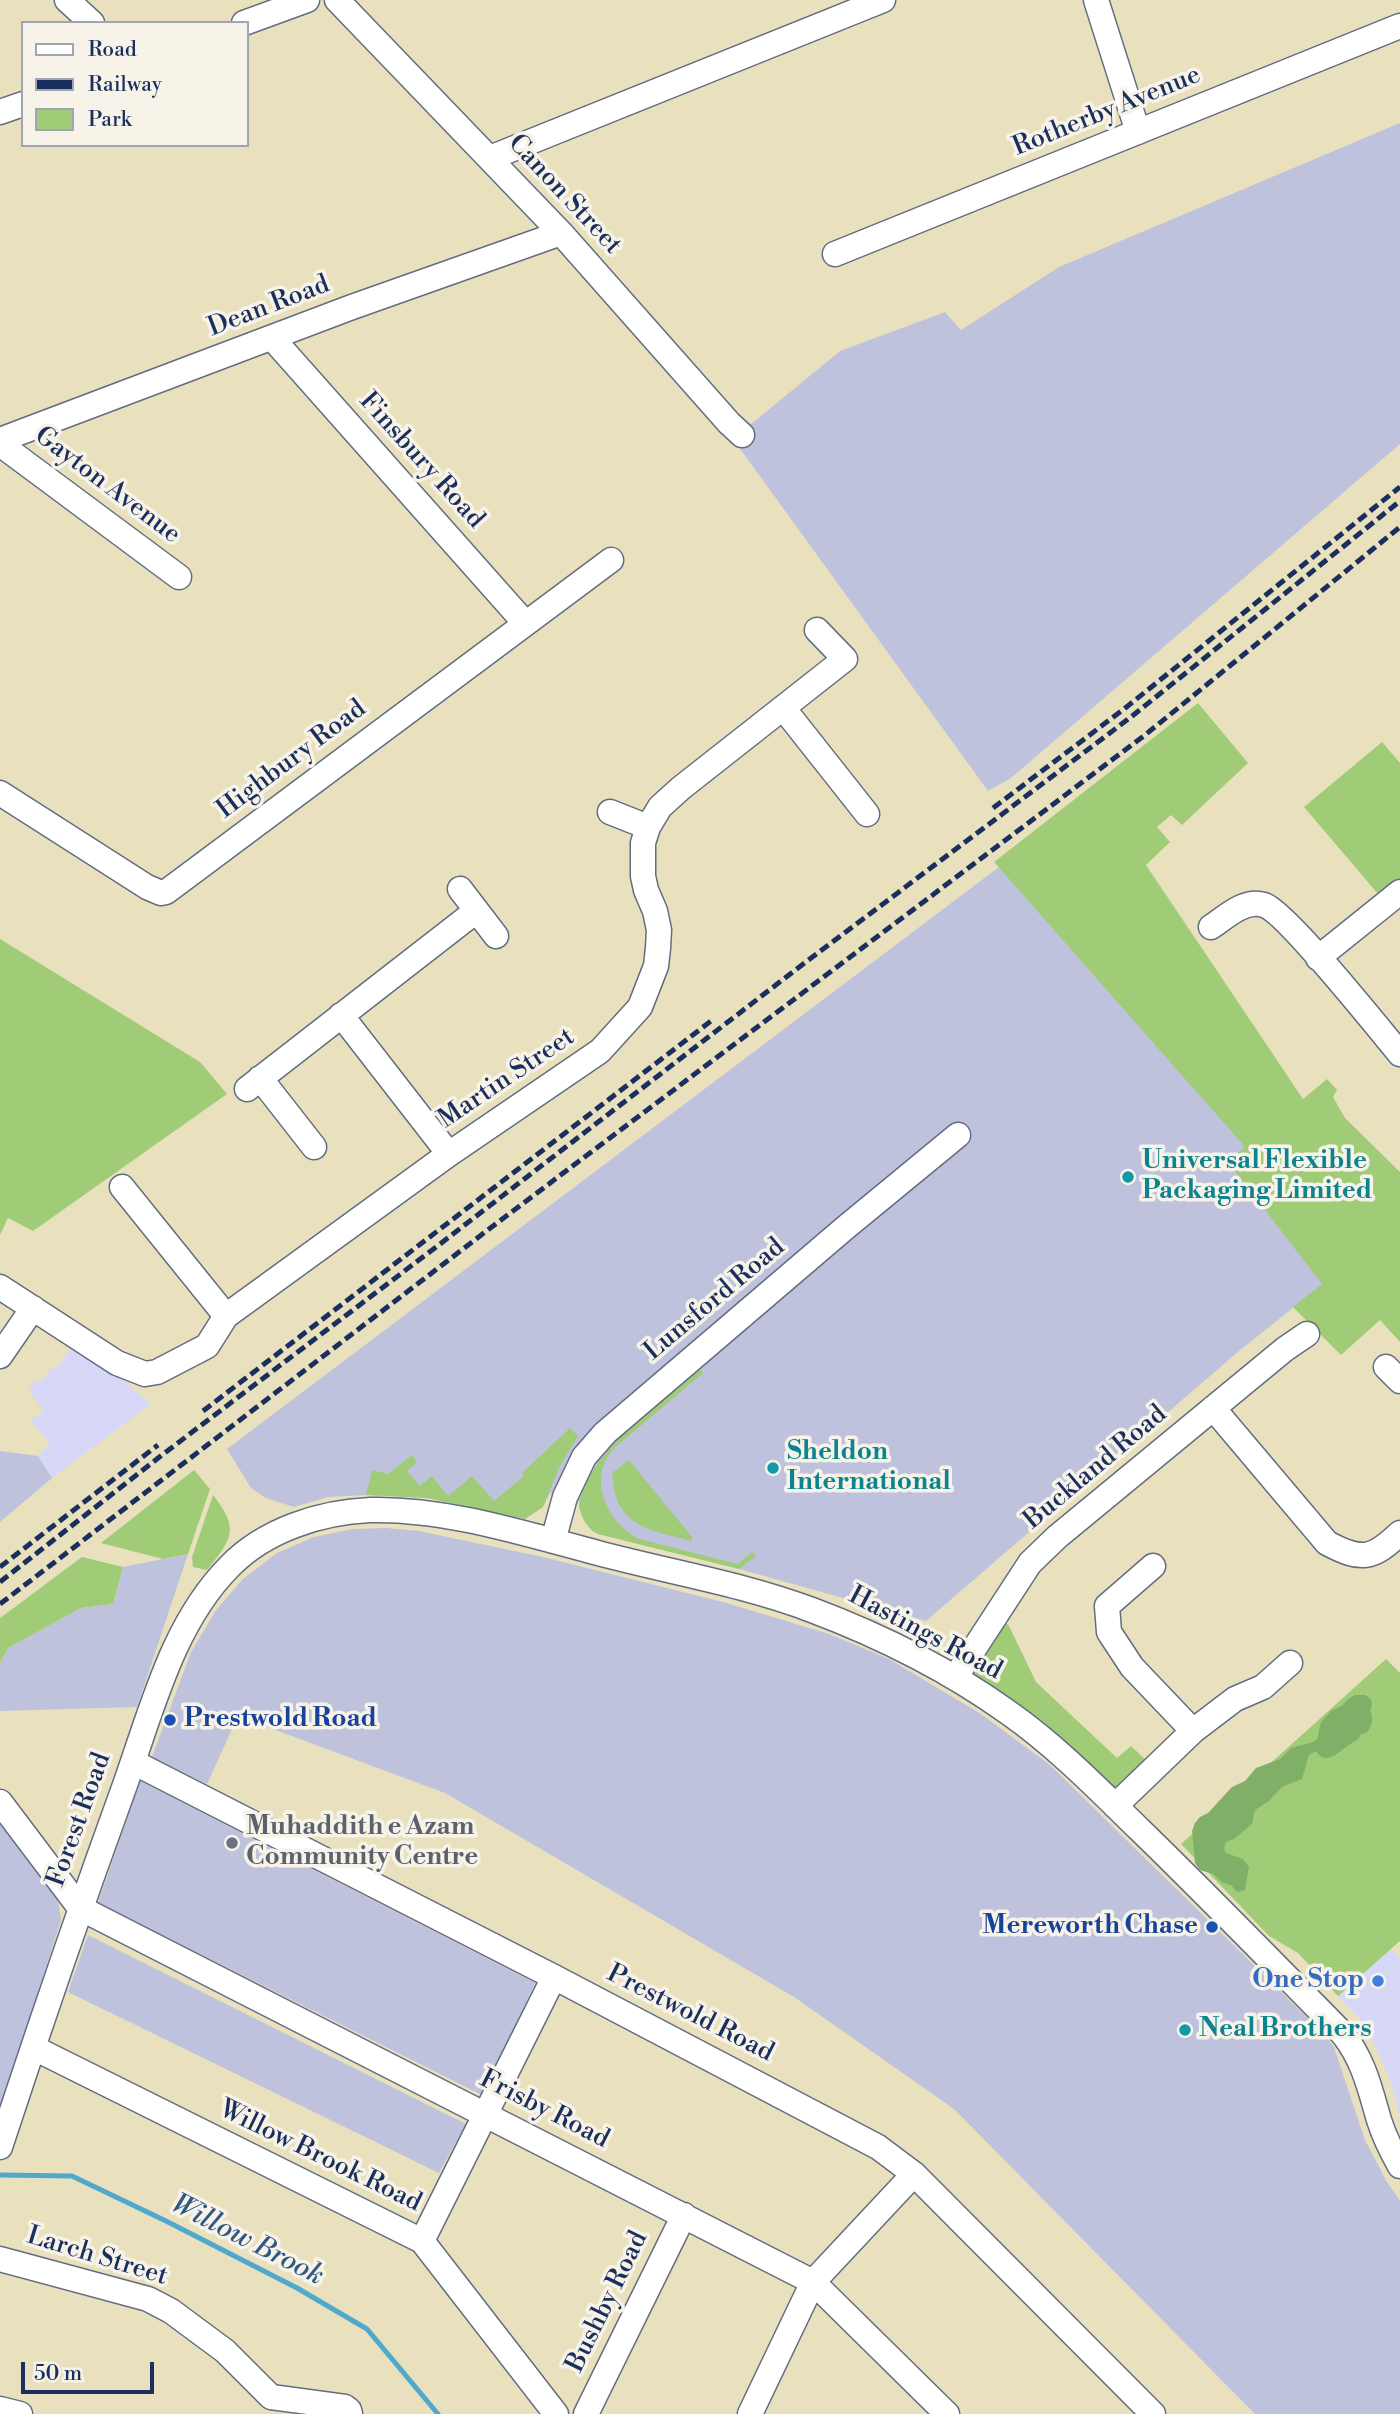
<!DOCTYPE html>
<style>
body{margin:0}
#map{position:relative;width:1400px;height:2414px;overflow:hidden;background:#e9e1be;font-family:"Libre Bodoni",serif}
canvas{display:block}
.legend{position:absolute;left:21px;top:21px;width:228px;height:126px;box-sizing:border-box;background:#f7f3e8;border:2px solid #9fa5b1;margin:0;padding:9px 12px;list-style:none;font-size:21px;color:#1b2f5e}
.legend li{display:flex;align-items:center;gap:14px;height:35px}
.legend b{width:35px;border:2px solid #9fa5b1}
.scale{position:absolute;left:21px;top:2362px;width:133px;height:32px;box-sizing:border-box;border:4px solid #1b2f5e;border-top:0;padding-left:9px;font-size:21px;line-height:24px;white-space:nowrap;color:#1b2f5e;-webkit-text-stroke:5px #f7f3e8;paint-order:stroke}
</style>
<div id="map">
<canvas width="1400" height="2414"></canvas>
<ul class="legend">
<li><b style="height:9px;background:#fff"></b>Road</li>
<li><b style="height:9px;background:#1b2f5e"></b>Railway</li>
<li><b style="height:19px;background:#a0cc78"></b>Park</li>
</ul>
<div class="scale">50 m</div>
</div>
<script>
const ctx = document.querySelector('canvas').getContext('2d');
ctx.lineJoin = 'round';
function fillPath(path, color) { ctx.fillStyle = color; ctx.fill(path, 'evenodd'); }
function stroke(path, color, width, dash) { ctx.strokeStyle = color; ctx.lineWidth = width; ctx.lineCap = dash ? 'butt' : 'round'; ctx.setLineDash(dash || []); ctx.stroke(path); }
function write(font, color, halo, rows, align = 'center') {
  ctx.font = font + ' "Libre Bodoni",serif'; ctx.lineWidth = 7; ctx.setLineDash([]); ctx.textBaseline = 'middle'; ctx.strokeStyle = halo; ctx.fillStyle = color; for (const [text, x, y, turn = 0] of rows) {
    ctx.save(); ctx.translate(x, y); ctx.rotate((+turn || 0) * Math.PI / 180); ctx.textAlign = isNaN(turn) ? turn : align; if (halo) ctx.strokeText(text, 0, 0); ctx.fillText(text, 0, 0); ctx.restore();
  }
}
const built = new Path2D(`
 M 71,1348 L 121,1379 L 151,1404 L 52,1478 L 38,1456 L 50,1443 L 30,1421 L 44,1411 L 29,1391 L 35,1380 L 42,1381 L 53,1366 L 57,1368 Z
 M 1391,1949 L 1400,1958 L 1400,2117 L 1390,2080 L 1366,2025 L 1338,1996 Z`);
const industrial = new Path2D(`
 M 1400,123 L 1400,444 L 1011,778 L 988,791 L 733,439 L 840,351 L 945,312 L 961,330 L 1059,267 Z
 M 999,867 L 1246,1147 L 1228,1162 L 1323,1284 L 1239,1351 L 926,1621 L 739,1569 L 598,1534 L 592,1531 L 585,1521 L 581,1514 L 579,1501 L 550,1493 L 543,1507 L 525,1519 L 427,1498 L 366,1495 L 328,1497 L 294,1507 L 266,1498 L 251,1488 L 227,1449 Z
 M 0,1451 L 38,1456 L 52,1478 L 0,1522 Z
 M 386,1528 L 419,1531 L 543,1557 L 723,1602 L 829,1634 L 889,1659 L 981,1714 L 1050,1765 L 1326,2036 L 1334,2047 L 1365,2140 L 1387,2182 L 1400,2201 L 1400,2414 L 1255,2414 L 954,2109 L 794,1997 L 445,1793 L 238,1716 L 207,1784 L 152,1757 L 191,1652 L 216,1610 L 243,1579 L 277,1553 L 314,1537 L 352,1529 Z
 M 188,1554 L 137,1707 L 0,1711 L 0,1663 L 8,1648 L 81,1608 L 113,1604 L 123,1567 Z
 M 140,1781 L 535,1983 L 482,2095 L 98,1903 Z
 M 0,1823 L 58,1900 L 61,1920 L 0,2111 Z
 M 88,1935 L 466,2124 L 439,2173 L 68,1992 Z`);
const green = new Path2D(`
 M 1198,703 L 1248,763 L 1182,825 L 1171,815 L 1157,827 L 1170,842 L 1146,865 L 1303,1099 L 1327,1079 L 1337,1090 L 1333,1097 L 1345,1118 L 1400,1172 L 1400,1342 L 1380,1320 L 1341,1355 L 1293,1307 L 1322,1284 L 1228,1162 L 1245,1147 L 994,862 Z
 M 1382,742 L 1400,763 L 1400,888 L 1384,901 L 1304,807 Z
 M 0,939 L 200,1062 L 227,1094 L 33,1231 L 8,1218 L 0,1235 Z
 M 700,1369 L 703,1373 L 613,1449 C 587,1480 607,1522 639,1539 L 738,1564 L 752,1552 L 756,1556 L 739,1569 L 598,1534 C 587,1529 581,1517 579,1506 C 586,1453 661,1402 700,1369 Z
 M 570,1428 L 578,1436 L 559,1468 L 543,1507 L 525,1519 L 427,1498 L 366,1495 L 372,1470 L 388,1474 L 412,1455 L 417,1462 L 407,1471 L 420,1486 L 432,1476 L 448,1496 L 472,1476 L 494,1501 L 524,1476 L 522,1473 Z
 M 629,1460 L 692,1537 L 691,1541 C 647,1529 615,1527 612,1473 Z
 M 194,1470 L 210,1489 L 188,1554 L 163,1559 L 101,1543 Z
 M 213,1495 C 240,1529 232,1539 207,1570 L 193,1567 L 192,1557 Z
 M 82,1557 L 123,1567 L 113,1604 L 81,1608 L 8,1648 L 0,1663 L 0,1618 Z
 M 997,1614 L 1009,1626 L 1036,1682 L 1117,1758 L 1131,1746 L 1151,1765 L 1115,1806 L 955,1678 Z
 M 1386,1659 L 1400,1673 L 1400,1941 L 1338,1996 L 1298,1953 L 1269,1936 L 1181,1844 Z`);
const forest = new Path2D(`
 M 1355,1695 L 1365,1695 L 1371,1699 L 1372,1705 L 1370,1711 C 1375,1719 1371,1726 1367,1733 L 1361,1734 C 1358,1741 1355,1741 1349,1745 C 1338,1752 1326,1767 1316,1751 L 1309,1755 L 1302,1779 L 1282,1787 L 1269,1801 L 1255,1810 L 1252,1824 L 1234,1839 L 1226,1842 L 1224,1849 L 1226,1853 L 1243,1859 L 1249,1867 L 1245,1890 L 1237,1892 L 1231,1885 L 1223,1883 L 1213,1874 L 1200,1870 L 1195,1863 L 1192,1831 L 1195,1823 L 1200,1817 L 1208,1813 L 1232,1787 L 1245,1781 L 1256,1768 L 1280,1759 L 1291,1748 L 1313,1742 L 1317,1739 L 1321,1722 L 1331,1711 L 1343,1705 L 1348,1699 Z`);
const stream = new Path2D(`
 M 0,2175 L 72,2176 L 166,2221 L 297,2288 L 367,2329 L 438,2414`);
const minor = new Path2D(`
 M 67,0 L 92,23
 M 337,0 L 561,233 L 729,423 L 742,435
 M 1096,0 L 1138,132
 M 244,23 L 307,0
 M 0,112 L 23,104
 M 490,158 L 883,0
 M 835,254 L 1400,26
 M 273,339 L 525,623
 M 0,440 L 352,307 L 561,233
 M 0,444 L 179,577
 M 784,709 L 867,814
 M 0,793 L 147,887 L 161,893 L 166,892 L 611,560
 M 610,812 L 648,827
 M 460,889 L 496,936
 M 1211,927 C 1226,917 1244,899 1264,905 C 1285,911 1380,1030 1400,1054
 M 1318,958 L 1400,892
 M 341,1015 L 449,1154
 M 260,1078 L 314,1147
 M 247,1089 L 476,911
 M 122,1187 L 226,1316
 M 0,1287 L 117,1363 L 145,1374 L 157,1372 L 207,1346 L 226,1316 L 449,1154 L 600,1051 L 640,1007 L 656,966 L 658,948 L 659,930 L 655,911 L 646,890 L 643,876 L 643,843 L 648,827 L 660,807 L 681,788 L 845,659 L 817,630
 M 0,1356 L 33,1308
 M 1386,1367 L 1400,1381
 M 1213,1408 L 1327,1543 C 1361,1561 1372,1560 1400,1533
 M 553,1541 L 565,1497 L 584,1457 L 605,1433 L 845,1228 L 958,1135
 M 1153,1566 L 1107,1606 L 1109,1632 L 1132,1667 L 1193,1731
 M 955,1678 L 1030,1563 L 1057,1537 L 1285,1349 L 1307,1334
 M 133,1762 L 554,1977 L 878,2147 L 914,2174 L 1153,2414
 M 0,1802 L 80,1908 L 813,2282 L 947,2414
 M 1115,1806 L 1193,1731 L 1235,1699 L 1263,1687 L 1290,1663
 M 34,2048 L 422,2241 L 556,2414
 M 0,2147 C 40,2025 82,1903 126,1782 C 152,1709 173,1623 230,1566 C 265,1530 321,1512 370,1510 C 445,1508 526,1534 598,1553 C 669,1572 743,1584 812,1610 C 881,1636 949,1670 1009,1713 C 1056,1746 1098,1789 1139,1829 C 1208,1896 1275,1965 1343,2034 C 1364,2061 1370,2089 1379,2120 C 1384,2136 1392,2152 1400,2166
 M 422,2241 L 554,1977
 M 0,2259 L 148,2299 L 171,2311 L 225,2351 L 271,2397 L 345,2407 L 349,2410 L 350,2414
 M 0,2409 L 20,2414
 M 586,2414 L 684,2215
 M 750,2414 L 813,2282 L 914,2174`);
const rail = new Path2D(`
 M 993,808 L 1124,709 L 1400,487
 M 203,1411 L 711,1021
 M 0,1567 L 158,1445
 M 0,1582 L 162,1455 L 440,1244 L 794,971 L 1131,717 L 1400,501
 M 0,1604 L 493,1226 L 1145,735 L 1400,527`);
const markers = [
 [1128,1177,7,"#0f9aa8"],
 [773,1468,7,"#0f9aa8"],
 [170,1720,7,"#1a4fb4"],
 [232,1843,7,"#6b7280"],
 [1212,1927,7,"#1a4fb4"],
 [1378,1981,7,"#3f7fe0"],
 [1185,2030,7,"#0f9aa8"]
];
const streetNames = [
 ["Rotherby Avenue",1107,112,-22],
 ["Canon Street",564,195,47],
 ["Dean Road",269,307,-21],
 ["Finsbury Road",421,461,48],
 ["Gayton Avenue",107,486,37],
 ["Highbury Road",292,760,-37],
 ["Martin Street",507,1079,-34],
 ["Lunsford Road",715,1300,-40],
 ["Buckland Road",1096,1468,-40],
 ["Hastings Road",925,1634,28],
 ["Forest Road",80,1820,-70],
 ["Prestwold Road",690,2014,27],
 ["Frisby Road",544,2110,27],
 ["Willow Brook Road",320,2157,26],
 ["Larch Street",97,2257,17],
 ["Bushby Road",608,2302,-64]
];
const cultureNames = [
 ["Universal Flexible",1142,1162],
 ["Packaging Limited",1142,1192],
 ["Sheldon",787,1453],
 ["International",787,1483],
 ["Neal Brothers",1199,2030]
];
const transitNames = [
 ["Prestwold Road",184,1720],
 ["Mereworth Chase",1198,1927,"right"]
];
const worshipNames = [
 ["Muhaddith e Azam",246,1828],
 ["Community Centre",246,1858]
];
const shopNames = [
 ["One Stop",1364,1981]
];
const waterNames = [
 ["Willow Brook",247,2241,27]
];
fillPath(built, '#d7d7f8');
fillPath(industrial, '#bfc2dd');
fillPath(green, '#a0cc78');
fillPath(forest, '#80b068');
stroke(stream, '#50a8cd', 5);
stroke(minor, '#636d80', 27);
stroke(minor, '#fff', 24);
stroke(rail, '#1b2f5e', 5, [10, 5]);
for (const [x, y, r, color] of markers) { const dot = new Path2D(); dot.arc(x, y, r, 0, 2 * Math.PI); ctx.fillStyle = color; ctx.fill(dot); stroke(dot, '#f7f3e8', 2.5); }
write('26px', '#1b2f5e', '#f7f3e8', streetNames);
write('bold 26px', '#0d838f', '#f7f3e8', cultureNames, 'left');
write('bold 26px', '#164399', '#f7f3e8', transitNames, 'left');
write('bold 26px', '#5b616d', '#f7f3e8', worshipNames, 'left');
write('bold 26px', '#366cbe', '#f7f3e8', shopNames, 'right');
write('italic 28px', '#2e5985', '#f7f3e8', waterNames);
</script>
